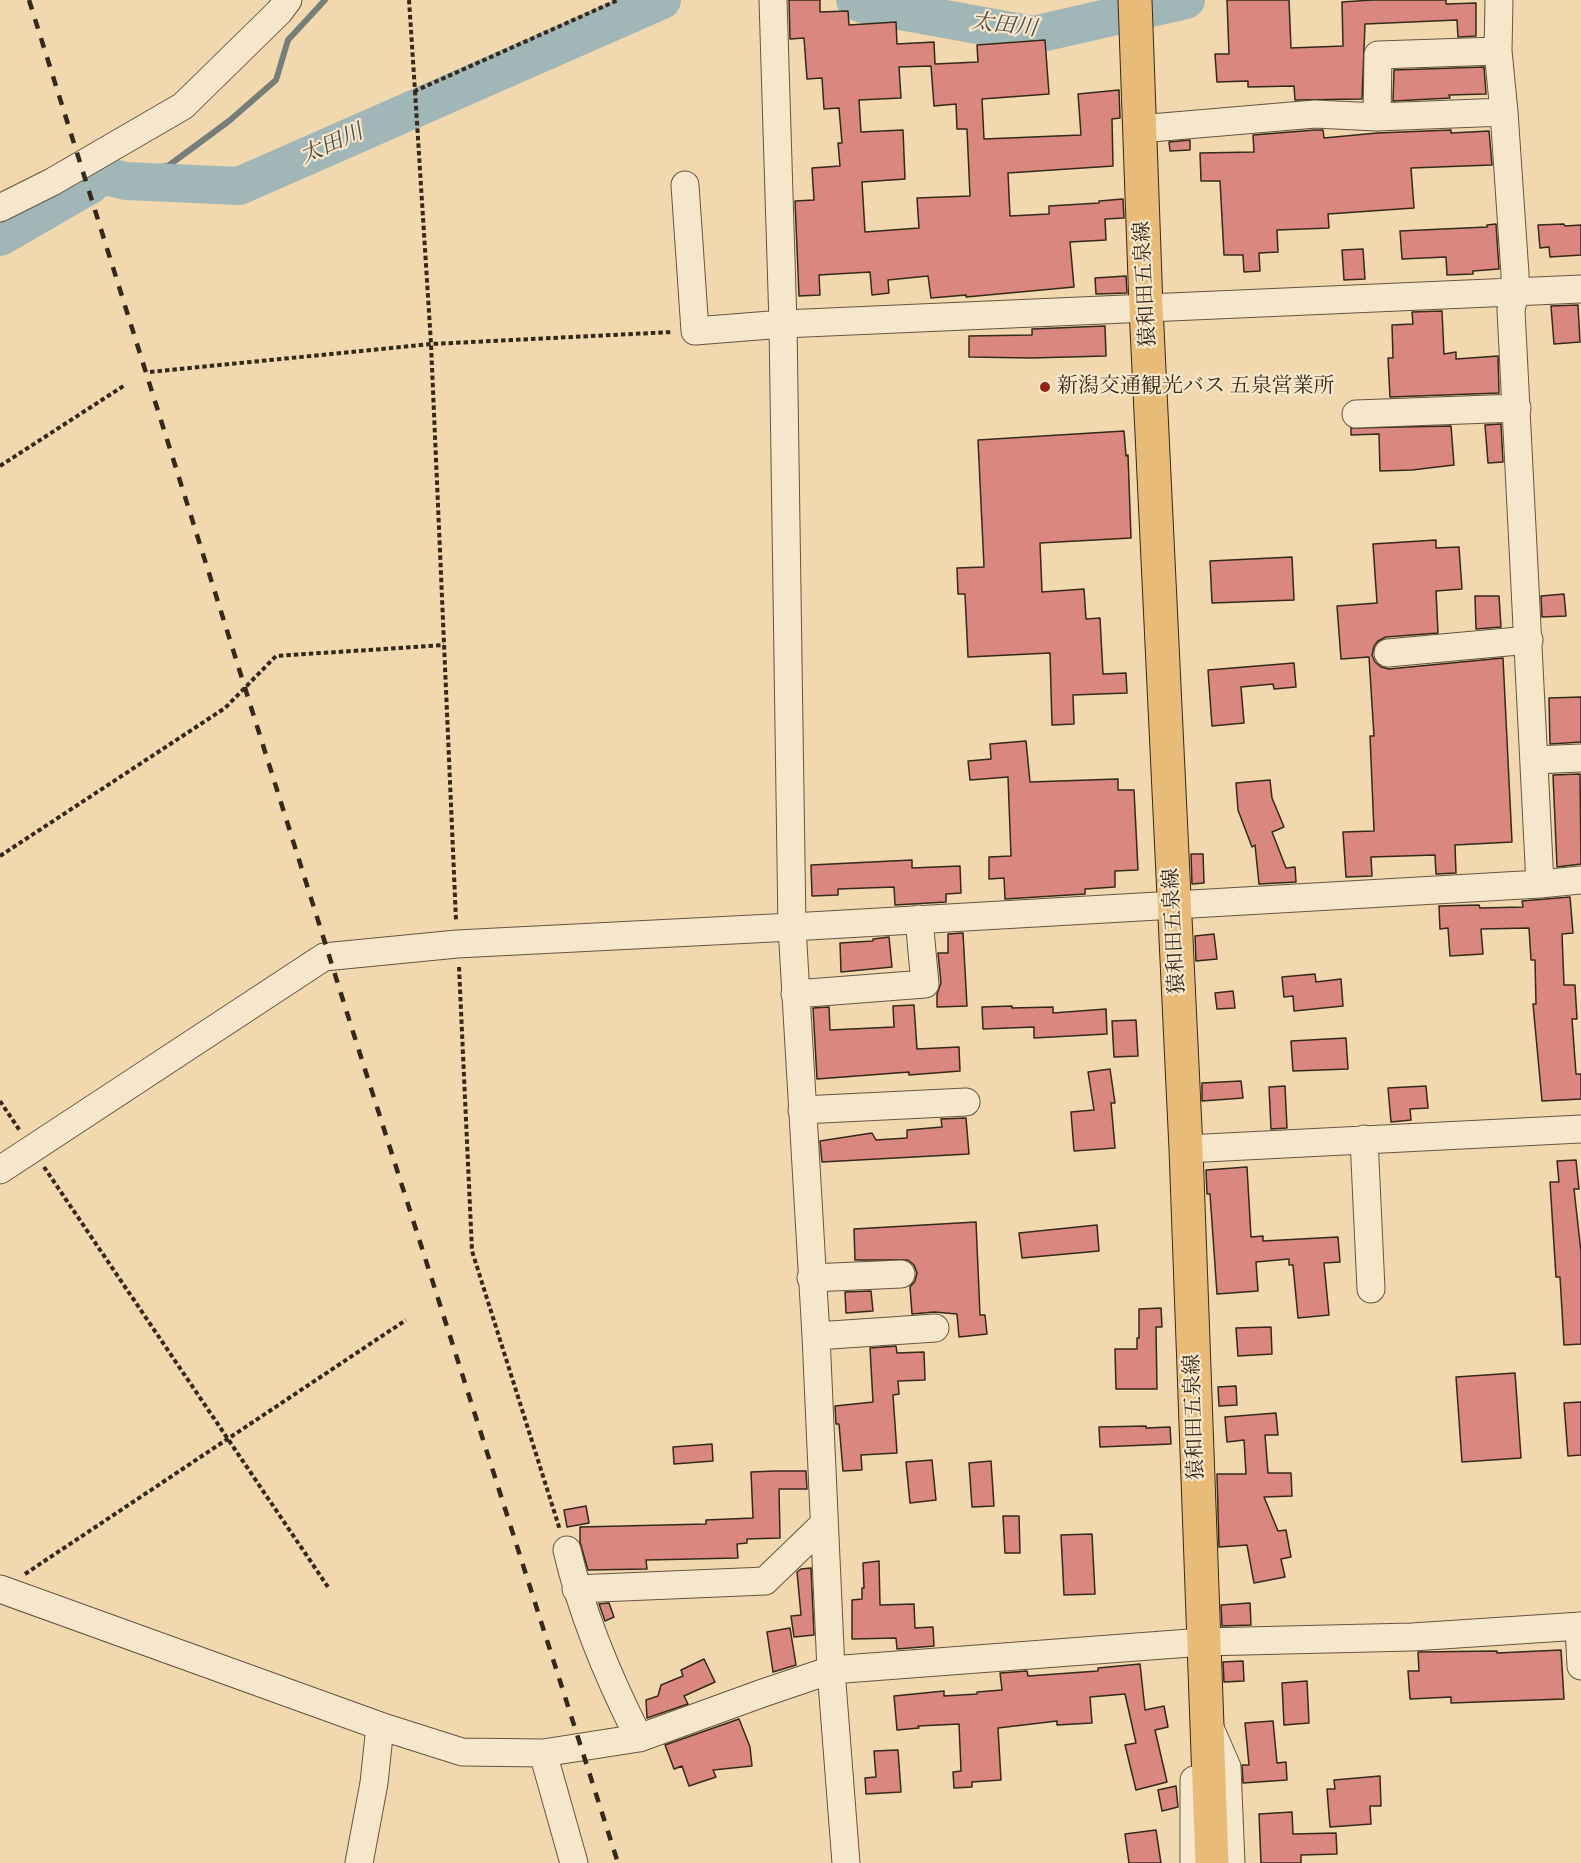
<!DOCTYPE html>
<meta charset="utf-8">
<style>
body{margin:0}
canvas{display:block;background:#f1d8af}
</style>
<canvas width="1581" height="1863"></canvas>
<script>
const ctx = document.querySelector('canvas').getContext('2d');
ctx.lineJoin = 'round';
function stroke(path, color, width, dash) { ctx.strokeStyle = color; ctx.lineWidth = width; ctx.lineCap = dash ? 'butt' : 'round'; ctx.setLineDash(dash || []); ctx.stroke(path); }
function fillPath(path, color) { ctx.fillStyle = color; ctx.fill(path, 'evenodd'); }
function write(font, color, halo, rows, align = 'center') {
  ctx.font = font + ' "IM FELL French Canon","Noto Serif JP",serif'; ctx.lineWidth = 4.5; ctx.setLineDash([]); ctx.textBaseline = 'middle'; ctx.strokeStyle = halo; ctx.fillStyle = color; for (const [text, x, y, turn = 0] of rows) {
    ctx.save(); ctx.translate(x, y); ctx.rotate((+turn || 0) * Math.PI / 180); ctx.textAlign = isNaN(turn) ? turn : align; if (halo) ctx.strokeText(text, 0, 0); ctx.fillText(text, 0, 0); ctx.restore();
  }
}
const stream = new Path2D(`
 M 100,175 L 168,166 L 229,121 L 276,80 L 288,40 L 325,0`);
const river = new Path2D(`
 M 855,0 L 862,4 L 1033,35 L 1186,0
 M 0,237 L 90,185 L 100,175 L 126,181 L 239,186 L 662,0`);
const building = new Path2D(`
 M 789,0 L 820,0 L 820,12 L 848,11 L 849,25 L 896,22 L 897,44 L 934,42 L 935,64 L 978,62 L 977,45 L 1045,40 L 1049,94 L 982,99 L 984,139 L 1081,135 L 1078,94 L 1119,90 L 1120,118 L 1112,119 L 1113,166 L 1008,173 L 1010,216 L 1049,214 L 1049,206 L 1099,203 L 1099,201 L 1123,199 L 1124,218 L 1105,219 L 1106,240 L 1070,242 L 1074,287 L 966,297 L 966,295 L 931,298 L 928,276 L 888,280 L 889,293 L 872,295 L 870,272 L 819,275 L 820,295 L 799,296 L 795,201 L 814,200 L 812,168 L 840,166 L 838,143 L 842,143 L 839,108 L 824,109 L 822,78 L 807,79 L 804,38 L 790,39 ZM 931,66 L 934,106 L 956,104 L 957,129 L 967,129 L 970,196 L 917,198 L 919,228 L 865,232 L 862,182 L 905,179 L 903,130 L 861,132 L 859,100 L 901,98 L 899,67 Z
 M 1227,0 L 1289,0 L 1291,48 L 1343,46 L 1342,2 L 1372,0 L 1446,0 L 1446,4 L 1476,3 L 1476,36 L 1458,37 L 1457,20 L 1365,24 L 1362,99 L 1295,100 L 1294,86 L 1248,87 L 1248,81 L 1217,82 L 1215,54 L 1229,54 Z
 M 1484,67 L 1486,94 L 1449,95 L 1450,98 L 1393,101 L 1394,70 Z
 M 1315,130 L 1323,130 L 1324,138 L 1377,133 L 1451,130 L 1451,133 L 1489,131 L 1492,165 L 1411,168 L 1414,208 L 1328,214 L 1329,228 L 1277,230 L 1278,252 L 1259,253 L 1260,271 L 1244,272 L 1243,255 L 1224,255 L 1220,181 L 1201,181 L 1200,153 L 1254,152 L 1253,135 Z
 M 1190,140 L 1190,150 L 1170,151 L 1169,142 Z
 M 1496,224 L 1499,269 L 1473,271 L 1473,274 L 1447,275 L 1446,257 L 1402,259 L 1400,231 L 1487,227 L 1487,225 Z
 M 1564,224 L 1565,226 L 1581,225 L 1581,255 L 1550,257 L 1549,247 L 1540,248 L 1538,225 Z
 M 1363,249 L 1365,279 L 1344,280 L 1342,250 Z
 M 1126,276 L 1127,293 L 1096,294 L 1095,278 Z
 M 1578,305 L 1580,342 L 1554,344 L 1551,306 Z
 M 1442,311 L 1444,354 L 1456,352 L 1456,359 L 1498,356 L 1499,393 L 1390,397 L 1388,358 L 1393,358 L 1392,325 L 1413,324 L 1412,312 Z
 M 1105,326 L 1106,356 L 1031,358 L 969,357 L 969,336 L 1032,335 L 1032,329 Z
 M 1501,424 L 1503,462 L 1488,463 L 1485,425 Z
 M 1451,426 L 1454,465 L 1412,470 L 1380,471 L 1379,434 L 1351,435 L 1351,428 Z
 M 1124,431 L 1126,456 L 1128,455 L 1131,538 L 1040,543 L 1042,592 L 1084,589 L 1086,619 L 1100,618 L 1103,674 L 1126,673 L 1127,693 L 1073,695 L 1074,724 L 1052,725 L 1050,653 L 968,657 L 965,594 L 958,594 L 957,568 L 984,567 L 978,440 Z
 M 1436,540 L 1436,548 L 1459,547 L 1462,589 L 1436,591 L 1438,633 L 1386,637 L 1378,641 L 1374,646 L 1372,655 L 1375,662 L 1381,667 L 1389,669 L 1503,658 L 1512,842 L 1455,845 L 1456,873 L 1436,874 L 1435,855 L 1371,857 L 1372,876 L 1346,877 L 1343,832 L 1374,831 L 1370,736 L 1374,736 L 1369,657 L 1341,659 L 1337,606 L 1377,603 L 1373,544 Z
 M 1292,557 L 1294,600 L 1212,603 L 1210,561 Z
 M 1564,594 L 1566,616 L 1542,617 L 1541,596 Z
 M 1475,596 L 1499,596 L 1501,627 L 1476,629 Z
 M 1294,663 L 1296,687 L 1274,689 L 1273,684 L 1241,687 L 1244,723 L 1212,726 L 1208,670 Z
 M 1581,697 L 1581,742 L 1550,744 L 1549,698 Z
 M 1026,741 L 1030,782 L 1118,779 L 1118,790 L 1134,790 L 1138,870 L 1115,871 L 1115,887 L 1085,889 L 1085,894 L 1005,899 L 1004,878 L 989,879 L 989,857 L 1011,856 L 1008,777 L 970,780 L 968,761 L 991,759 L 990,744 Z
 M 1580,774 L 1581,864 L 1557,867 L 1553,775 Z
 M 1270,780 L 1272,798 L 1284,827 L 1272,832 L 1286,868 L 1295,867 L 1296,882 L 1259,884 L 1255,845 L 1252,847 L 1238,810 L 1236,783 Z
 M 1191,854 L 1203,854 L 1204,883 L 1192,884 Z
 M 912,860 L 912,868 L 960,866 L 961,893 L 946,894 L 946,902 L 895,905 L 894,887 L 838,889 L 838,895 L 812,896 L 811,865 Z
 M 1570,897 L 1573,933 L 1562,934 L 1564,985 L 1575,985 L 1577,1019 L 1572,1019 L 1576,1074 L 1581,1074 L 1581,1099 L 1542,1101 L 1533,1004 L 1536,1004 L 1535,960 L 1531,960 L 1529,928 L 1481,929 L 1483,954 L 1450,956 L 1448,928 L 1440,929 L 1439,906 L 1479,905 L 1480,908 L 1523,907 L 1522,901 Z
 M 963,933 L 967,1006 L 937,1007 L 937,994 L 941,983 L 938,953 L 948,953 L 948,934 Z
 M 1214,934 L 1217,959 L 1196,961 L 1195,936 Z
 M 889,937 L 892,967 L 841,972 L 840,943 L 873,941 L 873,939 Z
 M 1315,974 L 1316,982 L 1341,979 L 1343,1006 L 1294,1011 L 1293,996 L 1284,997 L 1282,977 Z
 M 1233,991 L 1235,1008 L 1217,1009 L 1215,993 Z
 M 914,1005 L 917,1049 L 959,1047 L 960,1071 L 909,1075 L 909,1072 L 817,1079 L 813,1008 L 829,1007 L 830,1030 L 894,1027 L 893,1006 Z
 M 1012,1006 L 1012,1008 L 1053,1007 L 1053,1013 L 1106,1009 L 1107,1034 L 1034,1038 L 1034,1027 L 983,1029 L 982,1007 Z
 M 1136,1020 L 1138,1056 L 1114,1057 L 1112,1021 Z
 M 1346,1038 L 1348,1069 L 1293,1071 L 1291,1041 Z
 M 1110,1069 L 1115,1103 L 1111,1103 L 1115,1148 L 1074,1151 L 1071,1112 L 1094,1110 L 1088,1072 Z
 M 1241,1081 L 1243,1098 L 1202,1101 L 1202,1083 Z
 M 1285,1086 L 1287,1128 L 1271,1129 L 1269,1087 Z
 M 1426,1086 L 1428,1108 L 1410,1109 L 1411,1120 L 1391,1122 L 1388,1088 Z
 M 966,1118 L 969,1154 L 822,1162 L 820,1141 L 872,1133 L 876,1140 L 907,1138 L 907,1130 L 942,1127 L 941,1119 Z
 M 1576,1160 L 1579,1189 L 1574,1189 L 1581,1252 L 1581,1344 L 1564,1345 L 1560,1277 L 1556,1277 L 1550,1182 L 1559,1182 L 1557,1161 Z
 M 1247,1167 L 1251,1237 L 1263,1236 L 1263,1241 L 1338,1237 L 1340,1262 L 1324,1263 L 1329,1315 L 1298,1318 L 1293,1265 L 1289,1265 L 1289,1259 L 1256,1262 L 1258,1291 L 1217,1294 L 1210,1194 L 1207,1194 L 1206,1170 Z
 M 976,1222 L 980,1315 L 985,1315 L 987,1334 L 959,1337 L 957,1314 L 934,1312 L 912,1314 L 910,1287 L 915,1281 L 917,1273 L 914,1265 L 908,1260 L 855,1260 L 854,1229 Z
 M 1097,1225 L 1099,1251 L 1022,1258 L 1019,1233 Z
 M 871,1291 L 873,1311 L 846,1313 L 845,1292 Z
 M 1161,1308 L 1162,1327 L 1156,1327 L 1157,1389 L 1116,1389 L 1115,1349 L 1137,1349 L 1137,1338 L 1139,1338 L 1139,1309 Z
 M 1271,1327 L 1272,1354 L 1238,1356 L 1236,1328 Z
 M 896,1346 L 897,1353 L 924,1352 L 925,1380 L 898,1381 L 899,1394 L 893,1395 L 897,1453 L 861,1455 L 862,1470 L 843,1471 L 839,1424 L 836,1424 L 835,1406 L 873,1402 L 870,1348 Z
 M 1515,1373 L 1521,1458 L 1462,1462 L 1456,1377 Z
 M 1236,1386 L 1237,1405 L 1219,1406 L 1218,1387 Z
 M 1581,1402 L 1581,1455 L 1568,1456 L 1564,1403 Z
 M 1276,1413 L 1278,1435 L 1265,1435 L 1268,1473 L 1291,1473 L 1292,1496 L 1264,1497 L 1278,1531 L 1286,1530 L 1291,1557 L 1281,1559 L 1285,1577 L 1254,1583 L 1247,1545 L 1219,1547 L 1217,1474 L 1246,1474 L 1244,1440 L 1227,1442 L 1225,1417 Z
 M 1146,1426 L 1146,1428 L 1170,1427 L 1171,1444 L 1100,1447 L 1099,1427 Z
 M 712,1444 L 713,1461 L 674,1464 L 673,1447 Z
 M 932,1460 L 936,1500 L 910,1503 L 906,1462 Z
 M 991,1461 L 994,1506 L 972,1507 L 969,1463 Z
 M 775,1471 L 806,1471 L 807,1489 L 779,1489 L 780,1538 L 747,1539 L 747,1543 L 737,1544 L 738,1558 L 646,1560 L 647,1569 L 588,1570 L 580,1542 L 580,1527 L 706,1524 L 706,1520 L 753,1518 L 751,1472 Z
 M 586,1506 L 589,1523 L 567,1527 L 564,1510 Z
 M 1003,1516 L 1019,1516 L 1020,1553 L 1005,1553 Z
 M 1092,1534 L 1095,1594 L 1064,1595 L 1061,1535 Z
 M 879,1561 L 880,1605 L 914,1604 L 915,1628 L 933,1627 L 934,1646 L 897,1649 L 896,1638 L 852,1639 L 852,1600 L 862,1599 L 862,1588 L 864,1588 L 863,1563 Z
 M 811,1568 L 814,1635 L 794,1637 L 791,1616 L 801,1615 L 797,1572 L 801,1569 Z
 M 609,1603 L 614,1617 L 605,1621 L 599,1604 Z
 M 1250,1603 L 1251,1625 L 1222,1626 L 1221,1605 Z
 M 790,1628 L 796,1665 L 773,1672 L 767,1632 Z
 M 1561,1650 L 1564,1699 L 1451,1703 L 1451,1697 L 1410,1699 L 1408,1671 L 1419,1671 L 1418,1652 L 1497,1651 L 1497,1653 Z
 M 704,1659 L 715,1682 L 684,1696 L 688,1704 L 647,1718 L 646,1700 L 658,1696 L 661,1685 L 683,1676 L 681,1670 Z
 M 1243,1661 L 1244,1681 L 1224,1682 L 1223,1662 Z
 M 1140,1664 L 1145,1710 L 1164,1706 L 1168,1727 L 1155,1730 L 1167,1782 L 1136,1790 L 1125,1745 L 1136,1743 L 1125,1694 L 1090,1697 L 1092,1723 L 1057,1725 L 1057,1721 L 998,1728 L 1001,1780 L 972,1782 L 972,1787 L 954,1788 L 953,1772 L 961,1771 L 959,1724 L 918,1726 L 919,1728 L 897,1730 L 894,1696 L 944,1691 L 944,1696 L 977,1694 L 977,1692 L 1002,1690 L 1000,1673 L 1027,1671 L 1028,1676 L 1098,1671 L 1098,1668 Z
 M 1307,1681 L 1309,1723 L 1284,1725 L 1282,1683 Z
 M 739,1719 L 750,1747 L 752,1766 L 713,1770 L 716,1777 L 689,1786 L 682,1766 L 674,1769 L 665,1745 Z
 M 1273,1721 L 1277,1763 L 1286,1762 L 1287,1780 L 1243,1783 L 1242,1765 L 1249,1765 L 1245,1723 Z
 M 898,1750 L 901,1792 L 866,1794 L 865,1778 L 876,1777 L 874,1751 Z
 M 1380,1776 L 1381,1806 L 1370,1806 L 1371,1824 L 1330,1827 L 1327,1789 L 1335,1789 L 1334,1780 Z
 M 1176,1786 L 1178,1807 L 1162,1811 L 1158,1790 Z
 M 1292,1812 L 1293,1834 L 1336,1833 L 1337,1854 L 1301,1855 L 1301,1863 L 1261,1863 L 1259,1814 Z
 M 1156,1830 L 1161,1863 L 1129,1863 L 1125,1834 Z`);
const path = new Path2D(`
 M 409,0 L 415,91 L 618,0
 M 415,91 L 431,344 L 456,920
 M 150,372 L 431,344 L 673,332
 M 0,466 L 125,385
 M 0,856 L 225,708 L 276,656 L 444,645
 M 459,967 L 472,1251 L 560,1530
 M 0,1101 L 20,1131
 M 44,1167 L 328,1587
 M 25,1574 L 406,1320`);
const minor = new Path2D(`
 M 773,0 L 783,324 L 792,927 L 816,1336 L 831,1670 L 846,1863
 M 1499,0 L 1498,51 L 1504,112 L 1515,274 L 1515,293 L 1511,310 L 1540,884
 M 1377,117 L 1378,55 L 1498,51
 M 1139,129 L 1315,114 L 1377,117 L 1504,112
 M 685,185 L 695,331 L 783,324 L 1581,289
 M 0,208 L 52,182 L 183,106 L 279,12 L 288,0
 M 1356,414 L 1517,408
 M 1388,653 L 1529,640
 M 1534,760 L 1581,758
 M 795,994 L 925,984 L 919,919
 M 802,1110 L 966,1102
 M 1364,1139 L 1371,1289
 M 1186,1149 L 1581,1129
 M 0,1170 L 324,957 L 457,944 L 792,927 L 1540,884 L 1581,880
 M 811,1278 L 901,1274
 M 816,1336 L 935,1328
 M 567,1550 C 582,1615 609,1679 639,1738
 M 0,1589 L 380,1726 L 462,1752 L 543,1753 L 639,1738 L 763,1693 L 831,1670 L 1203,1642 L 1412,1637 L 1581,1626
 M 576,1589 L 765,1581 L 824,1524
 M 1579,1626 L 1581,1666
 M 1210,1728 L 1227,1767 L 1231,1863
 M 543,1753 L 574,1863
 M 359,1863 L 374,1783 L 380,1726
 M 1194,1863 L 1194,1780`);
const major = new Path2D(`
 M 1135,0 L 1146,307 L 1186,1149 L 1212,1863`);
const rail = new Path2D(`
 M 29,0 L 354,1035 L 618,1863`);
const markers = [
 [1045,387,6,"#8f2418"]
];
const streetNames = [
 ["猿和田五泉線",1146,284,-93],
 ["猿和田五泉線",1175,931,-93],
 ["猿和田五泉線",1195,1417,-92]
];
const poiNames = [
 ["新潟交通観光バス 五泉営業所",1057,387]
];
const waterNames = [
 ["太田川",1004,26,7],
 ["太田川",332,145,-24]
];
stroke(stream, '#767e79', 6);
stroke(river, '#a1b6b7', 38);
fillPath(building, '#da887f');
stroke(building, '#35291b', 1.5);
stroke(minor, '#645540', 29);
stroke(major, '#35291b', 35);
stroke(path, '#35291b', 4, [4.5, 3]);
stroke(minor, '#f6e6cb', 27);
stroke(major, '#e8bc78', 33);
stroke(rail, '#35291b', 4.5, [10, 10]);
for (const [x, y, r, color] of markers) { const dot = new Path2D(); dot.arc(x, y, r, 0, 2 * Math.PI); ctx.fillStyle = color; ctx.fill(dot); stroke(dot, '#f6e6cb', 2); }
write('21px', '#35291b', '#f6e6cb', streetNames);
write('21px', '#35291b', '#f6e6cb', poiNames, 'left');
write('italic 22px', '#504c42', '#f6e6cb', waterNames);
</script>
